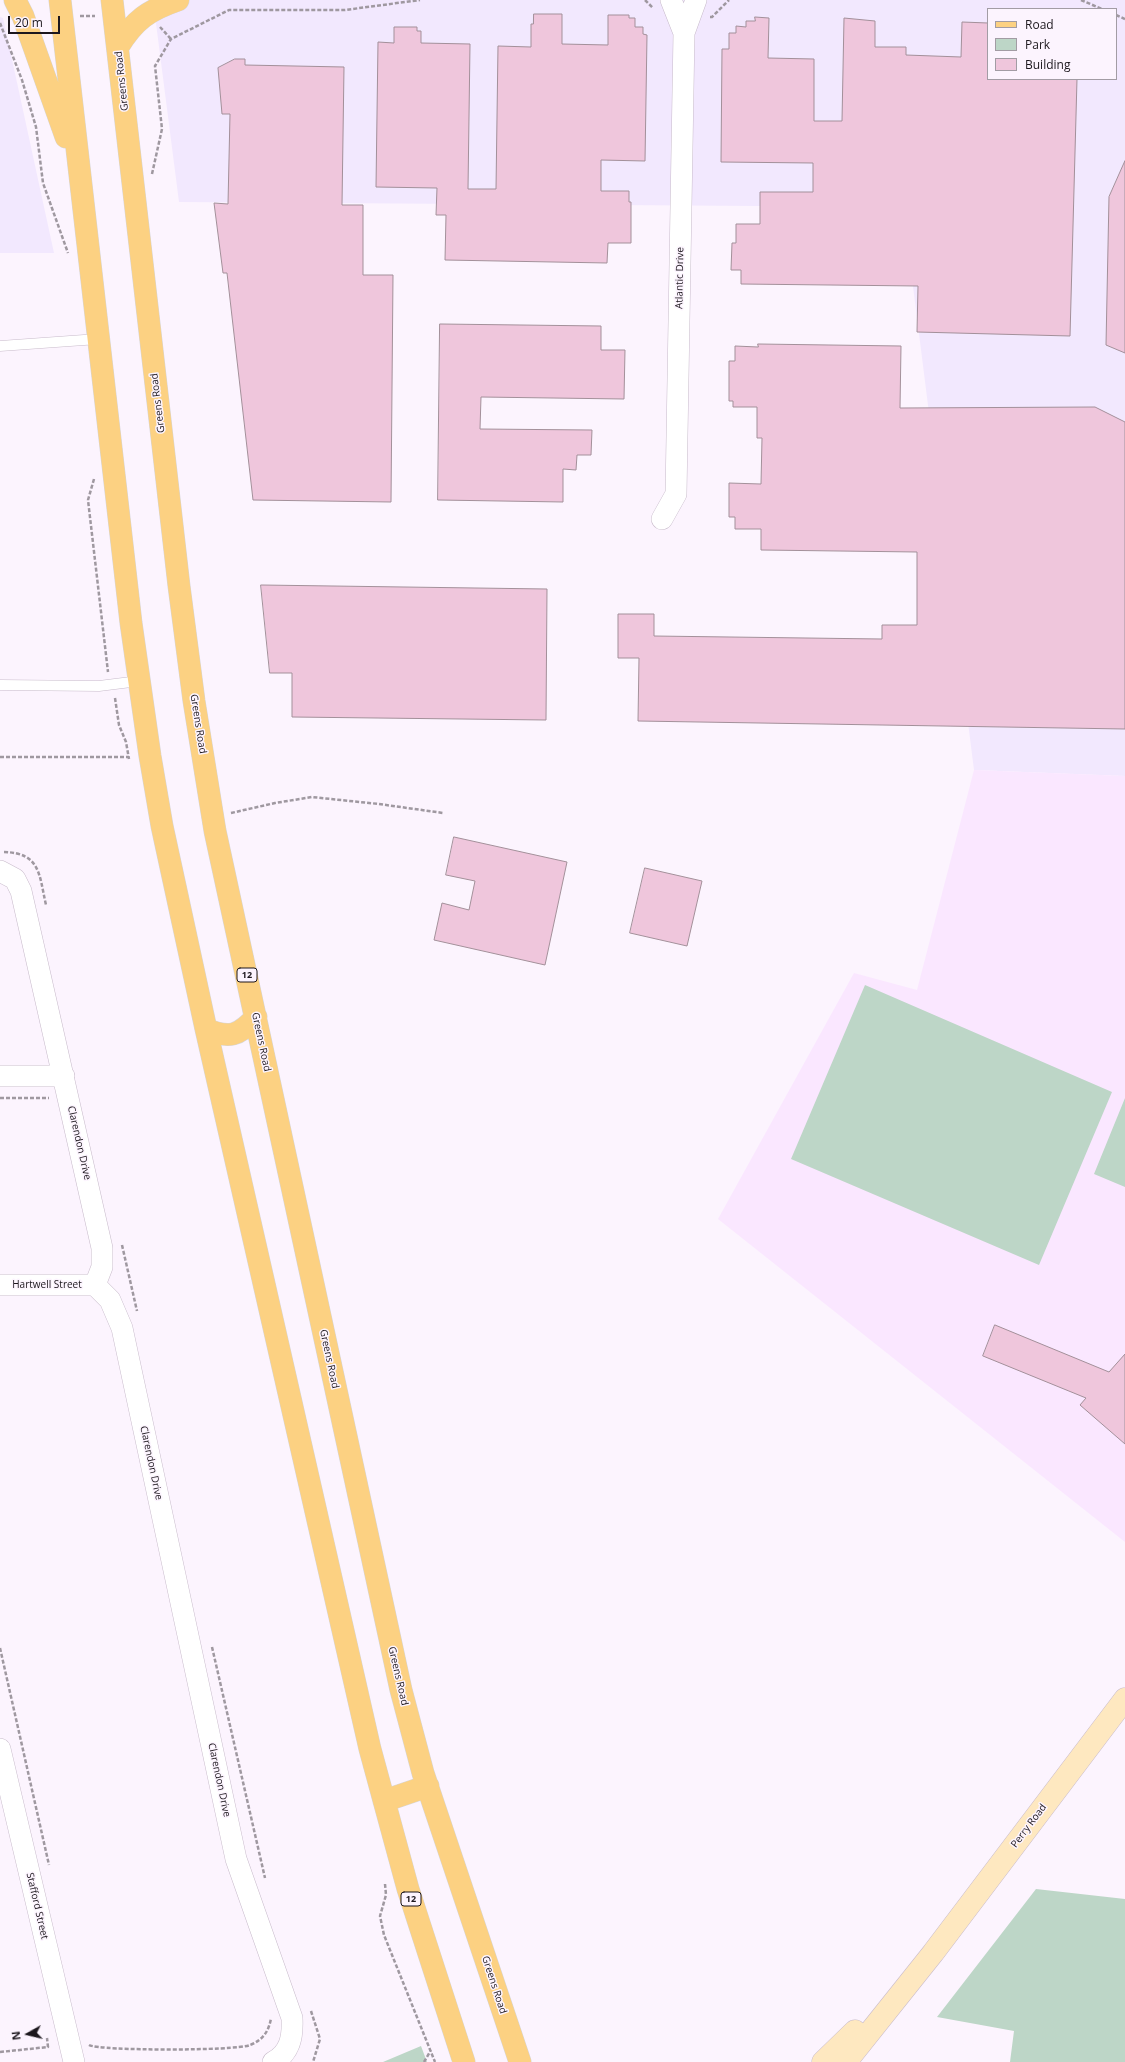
<!DOCTYPE html>
<style>
body{margin:0}
#map{position:relative;width:1125px;height:2062px;overflow:hidden;background:#fcf4fe;font-family:"Open Sans",sans-serif}
canvas{display:block}
.legend{position:absolute;left:987px;top:8px;width:130px;height:72px;box-sizing:border-box;background:#fcf4fe;border:1px solid #a29ca4;margin:0;padding:5px 7px;list-style:none;font-size:12px;color:#1c171d}
.legend li{display:flex;align-items:center;gap:8px;height:20px}
.legend b{width:20px;border:1px solid #a29ca4}
.north{position:absolute;left:8px;top:2014px;width:40px;height:40px;-webkit-text-stroke:3px #fcf4fe;paint-order:stroke;rotate:262deg;font-size:11px;font-weight:700;line-height:16px;text-align:center;color:#1c171d}
.north::after{content:'';display:block;margin:auto;width:14px;height:18px;background:#1c171d;clip-path:polygon(50% 0,100% 100%,50% 72%,0 100%)}
.scale{position:absolute;left:8px;top:16px;width:52px;height:18px;box-sizing:border-box;border:2px solid #1c171d;border-top:0;padding-left:5px;font-size:12px;line-height:14px;white-space:nowrap;color:#1c171d;-webkit-text-stroke:3px #fcf4fe;paint-order:stroke}
</style>
<div id="map">
<canvas width="1125" height="2062"></canvas>
<ul class="legend">
<li><b style="height:5px;background:#fcd182"></b>Road</li>
<li><b style="height:11px;background:#bdd6c7"></b>Park</li>
<li><b style="height:11px;background:#efc6dc"></b>Building</li>
</ul>
<div class="north">N</div>
<div class="scale">20 m</div>
</div>
<script>
const ctx = document.querySelector('canvas').getContext('2d');
ctx.lineJoin = 'round';
function fillPath(path, color) { ctx.fillStyle = color; ctx.fill(path, 'evenodd'); }
function stroke(path, color, width, dash) { ctx.strokeStyle = color; ctx.lineWidth = width; ctx.lineCap = dash ? 'butt' : 'round'; ctx.setLineDash(dash || []); ctx.stroke(path); }
function write(font, color, halo, rows, align = 'center') {
  ctx.font = font + ' "Open Sans",sans-serif'; ctx.lineWidth = 3; ctx.setLineDash([]); ctx.textBaseline = 'middle'; ctx.strokeStyle = halo; ctx.fillStyle = color; for (const [text, x, y, turn = 0] of rows) {
    ctx.save(); ctx.translate(x, y); ctx.rotate((+turn || 0) * Math.PI / 180); ctx.textAlign = isNaN(turn) ? turn : align; if (halo) ctx.strokeText(text, 0, 0); ctx.fillText(text, 0, 0); ctx.restore();
  }
}
const industrial = new Path2D(`
 M 153,0 L 1125,0 L 1125,776 L 974,770 L 903,207 L 179,202 ZM 988,9 L 1116,9 L 1116,79 L 988,79 Z
 M 0,17 L 3,18 L 54,253 L 0,253 Z`);
const built = new Path2D(`
 M 974,770 L 1125,776 L 1125,1542 L 718,1219 L 854,973 L 917,990 Z`);
const green = new Path2D(`
 M 865,985 L 1112,1092 L 1039,1265 L 791,1159 Z
 M 1125,1098 L 1125,1187 L 1094,1174 Z
 M 1036,1889 L 1125,1899 L 1125,2062 L 1010,2062 L 1014,2031 L 937,2017 Z
 M 421,2046 L 427,2062 L 383,2062 Z`);
const building = new Path2D(`
 M 534,14 L 562,14 L 562,44 L 608,45 L 608,15 L 629,15 L 629,18 L 635,18 L 635,27 L 643,27 L 643,34 L 647,35 L 645,161 L 601,160 L 601,191 L 629,191 L 629,202 L 631,202 L 631,243 L 608,243 L 607,263 L 445,260 L 446,215 L 436,215 L 437,188 L 376,187 L 378,42 L 394,43 L 394,27 L 417,27 L 417,31 L 421,31 L 421,43 L 470,44 L 468,189 L 496,189 L 498,46 L 531,47 L 531,24 L 533,24 Z
 M 755,17 L 769,18 L 768,58 L 814,59 L 814,121 L 842,121 L 844,18 L 875,21 L 875,47 L 906,47 L 906,55 L 961,57 L 962,22 L 988,23 L 988,79 L 1077,79 L 1070,336 L 917,332 L 918,286 L 741,284 L 741,270 L 731,270 L 732,243 L 736,243 L 736,224 L 760,224 L 760,192 L 813,192 L 813,163 L 721,162 L 722,49 L 729,49 L 729,33 L 736,33 L 736,26 L 746,27 L 746,21 L 755,21 Z
 M 235,59 L 245,59 L 245,65 L 344,67 L 342,205 L 363,205 L 363,275 L 393,275 L 391,502 L 253,500 L 227,273 L 223,273 L 214,203 L 228,204 L 230,114 L 222,114 L 218,68 Z
 M 1125,161 L 1125,353 L 1106,345 L 1109,197 Z
 M 440,324 L 601,326 L 601,350 L 625,350 L 624,399 L 481,397 L 480,429 L 592,430 L 591,455 L 577,455 L 576,470 L 563,469 L 563,502 L 438,500 Z
 M 758,344 L 901,346 L 900,408 L 1095,407 L 1125,422 L 1125,729 L 638,721 L 639,658 L 618,658 L 618,614 L 654,614 L 654,636 L 882,639 L 882,625 L 917,625 L 917,552 L 761,550 L 761,529 L 735,529 L 735,517 L 729,517 L 729,483 L 761,484 L 762,438 L 757,438 L 757,407 L 733,407 L 733,401 L 729,401 L 729,361 L 735,361 L 735,346 L 758,347 Z
 M 261,585 L 547,589 L 546,720 L 292,717 L 292,673 L 270,673 Z
 M 454,837 L 567,862 L 545,965 L 434,940 L 442,903 L 469,910 L 475,881 L 446,875 Z
 M 645,868 L 702,881 L 687,946 L 630,933 Z
 M 995,1325 L 1109,1372 L 1125,1354 L 1125,1444 L 1080,1405 L 1086,1398 L 983,1356 Z`);
const path = new Path2D(`
 M 645,0 L 653,8
 M 1081,0 L 1102,9
 M 1116,15 L 1125,19
 M 80,16 L 95,16
 M 710,17 L 712,17 L 729,0
 M 0,23 L 22,80 L 36,127 L 43,183 L 68,253
 M 160,27 L 171,39
 M 152,174 L 162,129 L 155,66 L 171,39 L 229,10 L 345,10 L 420,0
 M 94,479 L 88,500 L 108,672
 M 115,698 L 119,725 L 126,742 L 129,759
 M 0,757 L 129,757
 M 231,813 L 275,803 L 312,797 L 379,804 L 443,813
 M 4,852 C 41,853 39,875 46,905
 M 0,1098 L 49,1098
 M 122,1245 L 137,1311
 M 212,1647 L 265,1878
 M 0,1648 L 49,1865
 M 385,1884 L 386,1895 L 380,1916 L 384,1935 L 435,2062
 M 311,2011 L 320,2039 L 313,2062
 M 89,2045 C 99,2051 237,2051 250,2045 C 263,2040 269,2031 271,2018
 M 0,2052 L 48,2047 L 47,2038
 M 424,2062 L 431,2050`);
const service = new Path2D(`
 M 0,346 L 98,339
 M 0,685 L 99,686 L 139,681`);
const minor = new Path2D(`
 M 671,0 L 684,33
 M 662,519 L 676,494 L 684,33 L 696,0
 M 0,871 L 15,879 L 21,891 L 102,1248 L 102,1267 L 95,1285
 M 0,1076 L 64,1076
 M 0,1285 L 95,1285
 M 95,1285 L 110,1300 L 122,1328 L 236,1859 L 292,2018 C 293,2037 290,2053 273,2062
 M 0,1749 L 74,2062`);
const secondary = new Path2D(`
 M 823,2062 L 855,2031
 M 846,2062 L 933,1953 L 1125,1699`);
const primary = new Path2D(`
 M 15,0 L 23,16 L 66,137
 M 60,0 L 131,623 L 150,756 L 162,826 L 206,1029 L 370,1749 L 408,1889 L 464,2062
 M 112,0 L 179,586 L 194,701 L 215,831 L 401,1690 L 423,1773 L 520,2062
 M 118,47 C 134,20 149,10 178,0
 M 206,1029 C 229,1039 239,1036 256,1017
 M 384,1801 L 428,1786`);
const shields = [
 [247,975,20],
 [411,1899,20]
];
const shieldNames = [
 ["12",247,975],
 ["12",411,1899]
];
const streetNames = [
 ["Greens Road",122,81,-96],
 ["Atlantic Drive",680,278,-89],
 ["Greens Road",158,403,-97],
 ["Greens Road",198,724,81],
 ["Greens Road",261,1042,78],
 ["Clarendon Drive",79,1143,77],
 ["Hartwell Street",47,1285],
 ["Greens Road",329,1359,78],
 ["Clarendon Drive",151,1463,78],
 ["Greens Road",398,1676,77],
 ["Clarendon Drive",219,1780,78],
 ["Perry Road",1029,1826,-53],
 ["Stafford Street",37,1906,77],
 ["Greens Road",494,1985,72]
];
fillPath(industrial, '#f2e8fe');
fillPath(built, '#fae7ff');
fillPath(green, '#bdd6c7');
fillPath(building, '#efc6dc');
stroke(building, '#a3909a', 1);
stroke(service, '#c8bbcb', 11);
stroke(minor, '#c8bbcb', 22);
stroke(secondary, '#c8bbcb', 23);
stroke(primary, '#d6d5d6', 23);
stroke(path, '#9f98a0', 2.5, [4, 2]);
stroke(service, '#fff', 10);
stroke(minor, '#fff', 21);
stroke(secondary, '#fee8c0', 22);
stroke(primary, '#fcd182', 22);
for (const [x, y, w] of shields) { const box = new Path2D(); box.roundRect(x - w / 2, y - 7, w, 14, 3); ctx.fillStyle = '#fcf4fe'; ctx.fill(box); stroke(box, '#1c171d', 1); }
write('bold 9px', '#1c171d', null, shieldNames);
write('10px', '#1c171d', '#fcf4fe', streetNames);
</script>
